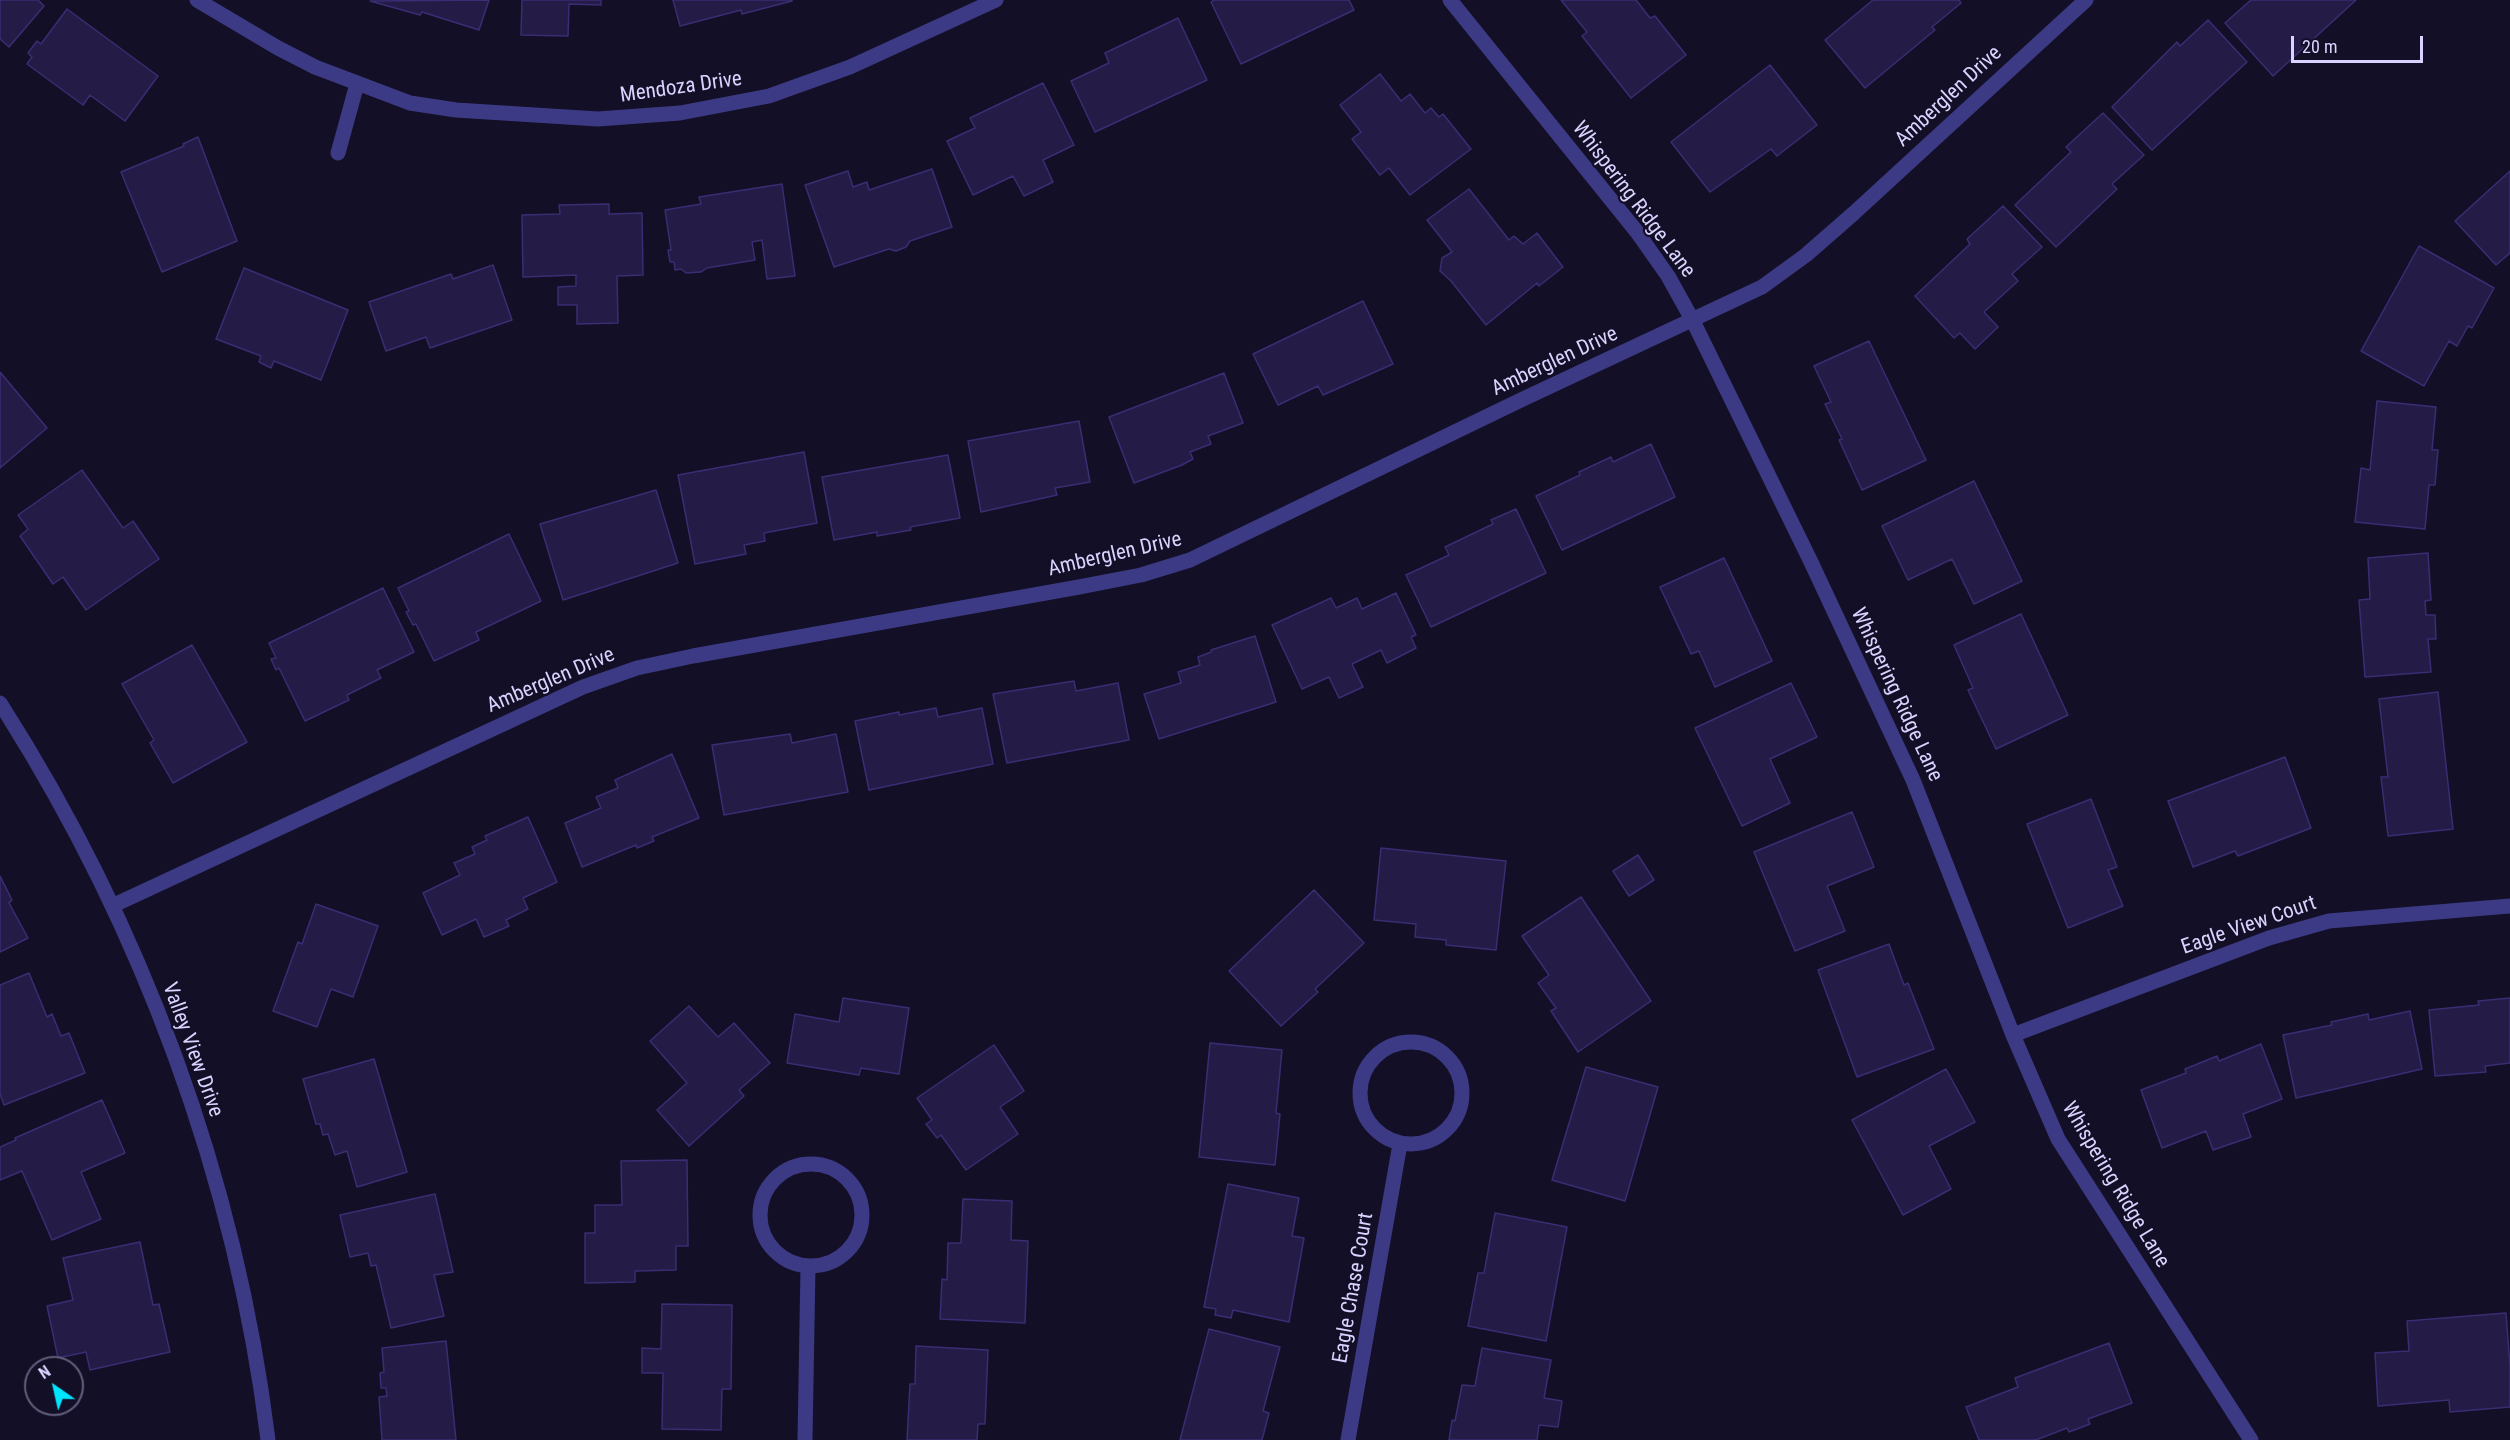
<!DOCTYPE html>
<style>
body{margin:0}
#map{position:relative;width:2510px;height:1440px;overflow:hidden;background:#130f26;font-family:"Roboto Condensed",sans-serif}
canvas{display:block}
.north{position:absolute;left:24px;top:1356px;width:60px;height:60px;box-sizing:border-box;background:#130f26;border:2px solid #625e7d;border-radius:50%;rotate:326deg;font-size:16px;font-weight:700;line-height:24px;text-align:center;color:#d9d4ff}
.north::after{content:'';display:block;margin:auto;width:21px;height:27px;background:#00e5ff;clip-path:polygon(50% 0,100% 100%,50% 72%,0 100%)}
.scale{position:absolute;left:2291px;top:36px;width:132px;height:27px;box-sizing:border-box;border:3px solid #d9d4ff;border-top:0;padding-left:8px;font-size:18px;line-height:21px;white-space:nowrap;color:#d9d4ff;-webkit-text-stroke:4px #130f26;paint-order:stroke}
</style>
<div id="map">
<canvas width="2510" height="1440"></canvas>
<div class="north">N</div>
<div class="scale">20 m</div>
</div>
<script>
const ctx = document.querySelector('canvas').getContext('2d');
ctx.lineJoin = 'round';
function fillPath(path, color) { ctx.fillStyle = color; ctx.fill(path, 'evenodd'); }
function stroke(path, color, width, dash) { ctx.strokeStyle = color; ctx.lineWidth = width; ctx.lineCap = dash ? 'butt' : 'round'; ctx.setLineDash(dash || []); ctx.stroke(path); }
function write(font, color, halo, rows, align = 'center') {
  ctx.font = font + ' "Roboto Condensed",sans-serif'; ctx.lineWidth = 4.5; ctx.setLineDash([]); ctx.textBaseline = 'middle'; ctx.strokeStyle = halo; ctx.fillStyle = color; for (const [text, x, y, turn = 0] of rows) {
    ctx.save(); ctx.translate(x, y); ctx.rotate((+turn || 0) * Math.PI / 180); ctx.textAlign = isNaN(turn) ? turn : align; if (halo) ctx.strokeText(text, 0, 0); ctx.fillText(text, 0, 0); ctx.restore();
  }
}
const building = new Path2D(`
 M 0,0 L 38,0 L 44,6 L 9,47 L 0,39 Z
 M 489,0 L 479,30 L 422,12 L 420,15 L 370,1 Z
 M 522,0 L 601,0 L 601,5 L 569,4 L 568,36 L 521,35 Z
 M 673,0 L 792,0 L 792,1 L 742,14 L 741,10 L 680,26 Z
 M 1214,0 L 1349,0 L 1354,10 L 1241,64 L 1211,2 Z
 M 1561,0 L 1636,0 L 1650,18 L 1655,16 L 1686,55 L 1631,98 L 1582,36 L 1587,32 Z
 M 1873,0 L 1959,0 L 1961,3 L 1932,27 L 1935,30 L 1865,88 L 1825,40 Z
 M 2251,0 L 2356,0 L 2273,76 L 2225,23 Z
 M 67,9 L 158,76 L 125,121 L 90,95 L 83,105 L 27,64 L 32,57 L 28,53 L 37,41 L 41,44 Z
 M 1178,18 L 1207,80 L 1095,132 L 1071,81 L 1109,63 L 1105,53 Z
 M 2208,20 L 2247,62 L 2152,150 L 2112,107 L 2177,42 L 2180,46 Z
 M 1770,65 L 1817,125 L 1777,156 L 1771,149 L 1710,192 L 1671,142 Z
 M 1380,74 L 1401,101 L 1410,94 L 1425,113 L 1431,108 L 1439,117 L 1443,114 L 1471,149 L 1410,195 L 1389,168 L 1380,175 L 1352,139 L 1361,132 L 1340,105 Z
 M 1043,83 L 1074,145 L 1043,160 L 1053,182 L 1024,196 L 1013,176 L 973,195 L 947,141 L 975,128 L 970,118 Z
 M 2103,113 L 2144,155 L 2112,184 L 2117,189 L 2056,247 L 2015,205 L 2071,152 L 2066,147 Z
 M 198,137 L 237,241 L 162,272 L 121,172 L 184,146 L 183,144 Z
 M 932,169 L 952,227 L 910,241 L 906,247 L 896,251 L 889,249 L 834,267 L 805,185 L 848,171 L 853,187 L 867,182 L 869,190 Z
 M 2510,171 L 2510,253 L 2496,265 L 2455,221 Z
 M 782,184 L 795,276 L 767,279 L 762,240 L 752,242 L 755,260 L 707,268 L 701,272 L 686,273 L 681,269 L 675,270 L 674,262 L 670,262 L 668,250 L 671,250 L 665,210 L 701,204 L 699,197 Z
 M 1469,189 L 1509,240 L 1514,236 L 1523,244 L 1537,233 L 1563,267 L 1539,286 L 1537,283 L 1486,325 L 1451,281 L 1440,271 L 1442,258 L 1452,252 L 1427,220 Z
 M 609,204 L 609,214 L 642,213 L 643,275 L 617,276 L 618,323 L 577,324 L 577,305 L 558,305 L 558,287 L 576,286 L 576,275 L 523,277 L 522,215 L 560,214 L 559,205 Z
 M 2003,206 L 2042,247 L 2012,274 L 2018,281 L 1984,312 L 1998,327 L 1975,349 L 1960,333 L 1954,338 L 1915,296 L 1970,244 L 1967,239 Z
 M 2419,246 L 2494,288 L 2472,328 L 2468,326 L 2457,346 L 2449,341 L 2424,386 L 2361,351 Z
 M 493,265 L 512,320 L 430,348 L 426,337 L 386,351 L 369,302 L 451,274 L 453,279 Z
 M 244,268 L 348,310 L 321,380 L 274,361 L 271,368 L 259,362 L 261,356 L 216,339 Z
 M 1363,301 L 1393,364 L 1323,395 L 1318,386 L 1278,405 L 1253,354 Z
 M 1869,341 L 1926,460 L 1862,490 L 1839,440 L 1842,439 L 1825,404 L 1831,402 L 1814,366 Z
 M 0,372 L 47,428 L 0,468 Z
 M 1224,373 L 1243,423 L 1208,436 L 1211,444 L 1190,452 L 1193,459 L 1182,465 L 1134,483 L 1109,417 Z
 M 2377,401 L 2436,407 L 2432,450 L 2438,450 L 2435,485 L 2429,485 L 2425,529 L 2355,522 L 2361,468 L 2370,470 Z
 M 1079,421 L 1090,482 L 1055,488 L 1057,495 L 981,512 L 968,441 Z
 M 1651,444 L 1675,497 L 1562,550 L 1536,496 L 1580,475 L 1579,472 L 1611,457 L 1613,462 Z
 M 804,452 L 817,523 L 764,533 L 765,541 L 744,545 L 746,554 L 695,564 L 678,475 Z
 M 948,455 L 960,518 L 910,527 L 911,530 L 877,536 L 877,532 L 834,540 L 822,477 Z
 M 82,470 L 123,528 L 133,521 L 159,559 L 86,610 L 63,577 L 53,584 L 20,536 L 28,529 L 18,515 Z
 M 1974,481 L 2022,581 L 1974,604 L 1952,559 L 1908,580 L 1882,526 Z
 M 656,490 L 678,563 L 563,600 L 540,524 Z
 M 1516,509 L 1546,573 L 1431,627 L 1406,575 L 1449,555 L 1445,547 L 1493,524 L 1491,520 Z
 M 509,534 L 541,601 L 476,632 L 479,640 L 434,661 L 416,624 L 413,625 L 406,612 L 409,611 L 398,588 Z
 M 2428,553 L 2431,600 L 2425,601 L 2426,615 L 2435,615 L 2436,639 L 2428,639 L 2431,672 L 2365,677 L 2359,600 L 2370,599 L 2368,558 Z
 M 1724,558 L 1772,661 L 1715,687 L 1699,651 L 1691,654 L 1660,587 Z
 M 383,588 L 414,652 L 377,670 L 381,678 L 347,695 L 349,700 L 305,721 L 279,668 L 276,670 L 271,659 L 276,658 L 269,643 Z
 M 1396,593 L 1416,635 L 1411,637 L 1416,648 L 1387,663 L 1381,650 L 1352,664 L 1363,687 L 1339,698 L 1329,677 L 1302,689 L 1272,625 L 1331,598 L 1336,608 L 1357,598 L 1362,609 Z
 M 2021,614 L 2068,715 L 1996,749 L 1968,690 L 1973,688 L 1954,645 Z
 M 1255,636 L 1276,702 L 1159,739 L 1144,694 L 1181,683 L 1178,672 L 1200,665 L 1198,657 L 1211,652 L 1211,650 Z
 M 192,645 L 247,742 L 173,783 L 150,743 L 154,740 L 122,684 Z
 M 1074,681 L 1076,691 L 1118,683 L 1129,740 L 1007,763 L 993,694 Z
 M 1791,683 L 1817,737 L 1770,759 L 1790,803 L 1742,826 L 1695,728 Z
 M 2438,692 L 2453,829 L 2388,836 L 2381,777 L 2388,777 L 2379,699 Z
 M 936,708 L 938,717 L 982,708 L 993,764 L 869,790 L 855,721 L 899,712 L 899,715 Z
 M 790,734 L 792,743 L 836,734 L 848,792 L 724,815 L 712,745 Z
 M 672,754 L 699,818 L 652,837 L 654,841 L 637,848 L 636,845 L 582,867 L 565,823 L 601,808 L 596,797 L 618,788 L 615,780 Z
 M 2285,757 L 2311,828 L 2238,856 L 2235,851 L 2193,867 L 2168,801 Z
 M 2091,799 L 2117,867 L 2108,870 L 2123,906 L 2068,928 L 2027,824 Z
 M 1852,812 L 1874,867 L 1827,886 L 1845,931 L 1795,951 L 1754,852 Z
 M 528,817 L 557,882 L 523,898 L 528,909 L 506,920 L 509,926 L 484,937 L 476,919 L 442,935 L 423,893 L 460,875 L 454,863 L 475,854 L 472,847 L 487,840 L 485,836 Z
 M 1381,848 L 1506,861 L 1496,950 L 1446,945 L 1446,940 L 1415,937 L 1416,924 L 1374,920 Z
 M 1638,855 L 1654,880 L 1629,896 L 1613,871 Z
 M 0,876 L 12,900 L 9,903 L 28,938 L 0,952 Z
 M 1314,890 L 1364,943 L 1315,989 L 1318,992 L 1281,1026 L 1229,971 Z
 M 1581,897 L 1651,1001 L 1578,1052 L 1551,1011 L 1556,1008 L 1538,983 L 1549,975 L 1522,936 Z
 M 316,904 L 378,926 L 353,997 L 331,989 L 317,1027 L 273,1011 L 298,942 L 302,944 Z
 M 1889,944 L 1904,985 L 1908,983 L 1934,1049 L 1857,1077 L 1818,970 Z
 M 29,973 L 47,1017 L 52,1014 L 61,1036 L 69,1033 L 85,1073 L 4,1105 L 0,1094 L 0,985 Z
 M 843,998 L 909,1008 L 899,1074 L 861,1068 L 859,1075 L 787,1063 L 795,1014 L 839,1022 Z
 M 2510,998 L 2510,1063 L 2485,1066 L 2486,1072 L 2435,1076 L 2429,1010 L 2479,1005 L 2478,1001 Z
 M 689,1006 L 718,1037 L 734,1023 L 770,1063 L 739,1090 L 744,1096 L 689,1146 L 657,1110 L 687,1083 L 650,1041 Z
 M 2410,1011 L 2422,1069 L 2296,1098 L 2283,1035 L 2332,1025 L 2331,1022 L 2368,1014 L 2369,1020 Z
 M 1210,1043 L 1282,1050 L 1276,1113 L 1280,1114 L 1275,1165 L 1199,1157 Z
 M 2261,1044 L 2282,1099 L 2243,1114 L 2251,1137 L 2213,1150 L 2206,1131 L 2162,1148 L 2141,1090 L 2186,1073 L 2185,1069 L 2217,1056 L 2219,1061 Z
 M 994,1045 L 1024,1091 L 1000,1107 L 1018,1134 L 966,1170 L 941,1135 L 937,1138 L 926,1124 L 932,1120 L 917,1098 Z
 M 374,1059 L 407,1172 L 357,1187 L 347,1151 L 335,1155 L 328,1134 L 323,1135 L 320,1124 L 316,1124 L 303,1079 Z
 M 1586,1067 L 1658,1087 L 1625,1201 L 1552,1180 Z
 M 1946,1069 L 1975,1122 L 1929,1146 L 1951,1189 L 1903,1215 L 1852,1120 Z
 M 102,1100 L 125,1153 L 81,1172 L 101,1219 L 52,1240 L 22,1171 L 0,1180 L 0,1147 L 16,1140 L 15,1138 Z
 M 687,1160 L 688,1246 L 676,1246 L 676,1270 L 635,1271 L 635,1282 L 585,1283 L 585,1233 L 595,1233 L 595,1205 L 622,1205 L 621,1161 Z
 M 1228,1184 L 1299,1198 L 1292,1236 L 1304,1238 L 1289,1322 L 1233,1310 L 1231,1318 L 1215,1315 L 1216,1309 L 1204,1307 Z
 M 435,1194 L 453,1272 L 434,1275 L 444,1316 L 391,1328 L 376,1265 L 371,1266 L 368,1253 L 350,1257 L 340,1215 Z
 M 963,1199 L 1012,1201 L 1011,1240 L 1028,1241 L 1025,1323 L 940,1319 L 942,1279 L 947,1280 L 948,1243 L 961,1243 Z
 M 1495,1213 L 1567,1227 L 1546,1341 L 1468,1326 L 1478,1273 L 1484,1273 Z
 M 140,1242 L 153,1305 L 159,1304 L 170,1352 L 90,1370 L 86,1352 L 58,1358 L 47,1306 L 73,1300 L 63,1258 Z
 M 662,1304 L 732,1305 L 731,1389 L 722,1389 L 721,1430 L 662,1429 L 663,1373 L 642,1373 L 642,1348 L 661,1349 Z
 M 2506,1313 L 2510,1366 L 2510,1407 L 2450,1412 L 2449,1400 L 2378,1406 L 2375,1353 L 2409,1351 L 2407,1321 Z
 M 1209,1329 L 1280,1347 L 1263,1411 L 1269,1413 L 1262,1440 L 1180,1440 Z
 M 446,1341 L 456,1440 L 382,1440 L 379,1397 L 387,1396 L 386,1388 L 381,1388 L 380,1373 L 384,1372 L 382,1348 Z
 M 2109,1343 L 2132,1403 L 2088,1419 L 2090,1424 L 2069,1432 L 2067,1428 L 2036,1440 L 1979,1440 L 1966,1407 L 2018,1387 L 2015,1378 Z
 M 916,1346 L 988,1350 L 985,1424 L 978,1424 L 977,1440 L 907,1440 L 910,1384 L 915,1384 Z
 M 1482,1348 L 1551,1360 L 1544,1398 L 1562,1401 L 1558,1427 L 1539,1425 L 1537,1440 L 1449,1440 L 1452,1420 L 1455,1421 L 1462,1385 L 1475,1386 Z`);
const street = new Path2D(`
 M 197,0 L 278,48 L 315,67 L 410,103 L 456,110 L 598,119 L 680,113 L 769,96 L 850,67 L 996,0
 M 1450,0 L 1637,232 L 1668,276 L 1693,321 L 1811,562 L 1913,780 L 2013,1035 L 2058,1139 L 2251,1440
 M 338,153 L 357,84
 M 0,703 C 142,925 236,1179 268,1440
 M 114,905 L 583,687 L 637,668 L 693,656 L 1079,587 L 1141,575 L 1190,560 L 1523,399 L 1762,287 L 1806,255 L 1854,213 L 2086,0
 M 2013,1035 L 2269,938 L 2329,921 L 2510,906
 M1360 1093a51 51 0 1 1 102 0a51 51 0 1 1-102 0Z
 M760 1215a51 51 0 1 1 102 0a51 51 0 1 1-102 0Z
 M 805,1440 L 808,1267
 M 1348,1440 L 1400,1144`);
const streetNames = [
 ["Mendoza Drive",681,88,-8],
 ["Amberglen Drive",1949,97,-43],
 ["Whispering Ridge Lane",1633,200,53],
 ["Amberglen Drive",1555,362,-25],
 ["Amberglen Drive",1115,555,-13],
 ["Amberglen Drive",551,681,-23],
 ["Whispering Ridge Lane",1896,695,65],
 ["Eagle View Court",2249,926,-19],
 ["Valley View Drive",192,1050,70],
 ["Whispering Ridge Lane",2115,1185,59],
 ["Eagle Chase Court",1354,1288,-80]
];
fillPath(building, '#241b47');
stroke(building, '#3b2d73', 1.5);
stroke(street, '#3d3a85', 15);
write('21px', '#d9d4ff', '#130f26', streetNames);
</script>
